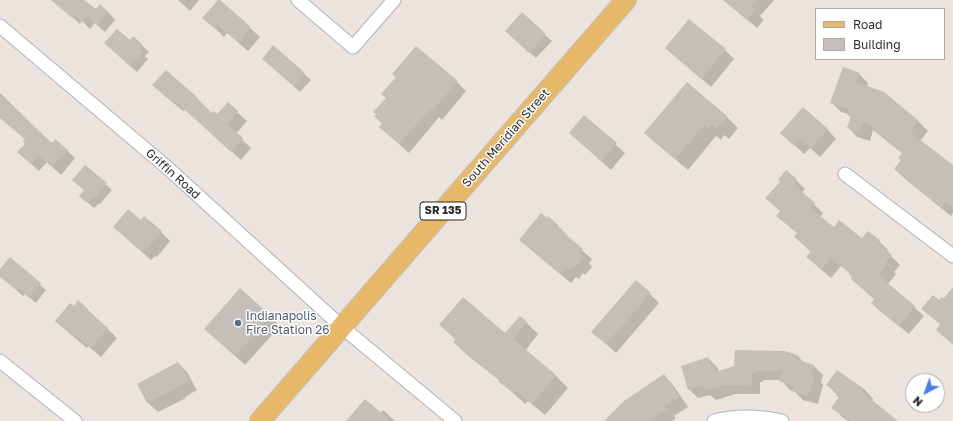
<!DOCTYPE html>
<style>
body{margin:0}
#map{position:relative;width:953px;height:421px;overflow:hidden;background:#ebe4de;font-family:"Golos Text",sans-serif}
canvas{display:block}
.legend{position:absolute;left:815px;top:8px;width:130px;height:52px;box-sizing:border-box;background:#fff;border:1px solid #aaa;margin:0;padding:5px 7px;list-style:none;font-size:12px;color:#2b2b2b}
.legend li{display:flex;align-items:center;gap:8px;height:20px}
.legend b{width:20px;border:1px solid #aaa}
.north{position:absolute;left:905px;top:373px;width:40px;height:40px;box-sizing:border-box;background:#fff;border:1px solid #aaa;border-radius:50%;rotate:221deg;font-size:11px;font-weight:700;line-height:16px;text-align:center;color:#2b2b2b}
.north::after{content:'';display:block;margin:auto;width:14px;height:18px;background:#4a7eed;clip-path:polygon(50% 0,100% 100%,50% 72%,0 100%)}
</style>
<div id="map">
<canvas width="953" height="421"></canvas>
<ul class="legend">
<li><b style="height:5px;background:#e6b868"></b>Road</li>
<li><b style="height:11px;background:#c4bfb9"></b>Building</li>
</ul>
<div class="north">N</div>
</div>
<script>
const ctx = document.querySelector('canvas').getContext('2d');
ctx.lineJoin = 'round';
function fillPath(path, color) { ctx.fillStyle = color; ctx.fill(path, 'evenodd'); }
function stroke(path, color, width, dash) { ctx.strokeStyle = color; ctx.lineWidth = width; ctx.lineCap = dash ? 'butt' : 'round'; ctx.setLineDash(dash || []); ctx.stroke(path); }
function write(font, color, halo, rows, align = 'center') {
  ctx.font = font + ' "Golos Text",sans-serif'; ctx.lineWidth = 3; ctx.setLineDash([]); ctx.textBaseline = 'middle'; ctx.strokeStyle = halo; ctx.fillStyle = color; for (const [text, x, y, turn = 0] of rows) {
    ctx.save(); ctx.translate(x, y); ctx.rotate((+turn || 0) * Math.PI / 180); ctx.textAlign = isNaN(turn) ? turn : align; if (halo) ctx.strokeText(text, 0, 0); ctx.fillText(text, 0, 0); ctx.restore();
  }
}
const shadow = new Path2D(`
 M 56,0 L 83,0 L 96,11 L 108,12 L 115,20 L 105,32 L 95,23 L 90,29 L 82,21 L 80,24 L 65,11 Z
 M 178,0 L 199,0 L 190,11 Z
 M 219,0 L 260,37 L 248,51 L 227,33 L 224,37 L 204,18 Z
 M 724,0 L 774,0 L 760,16 L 764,20 L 757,28 Z
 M 545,35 L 552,41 L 536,58 L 512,37 Z
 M 133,37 L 149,52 L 145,56 L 148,59 L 137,72 L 112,50 L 130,42 Z
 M 273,47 L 311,80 L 300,92 L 263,59 Z
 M 666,48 L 725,50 L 734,59 L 711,87 Z
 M 166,71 L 197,98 L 212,114 L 217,116 L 237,112 L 247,121 L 236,134 L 251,148 L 241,160 L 204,126 L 185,110 L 183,111 L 163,94 Z
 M 859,74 L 868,83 L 867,87 L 883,93 L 919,122 L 928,131 L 920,141 L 952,166 L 953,165 L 953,213 L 951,216 L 904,178 L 895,169 L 902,160 L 903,154 L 873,130 L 870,141 L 857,137 L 848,127 L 851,118 L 849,114 L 841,112 L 831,102 Z
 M 457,82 L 466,91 L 442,120 L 439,117 L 409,153 L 380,127 L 382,124 L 375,116 L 387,98 Z
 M 0,93 L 52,144 L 67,150 L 75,158 L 61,175 L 47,162 L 39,171 L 18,152 L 27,144 L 26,140 L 0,118 Z
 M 726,116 L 738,128 L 729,139 L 724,135 L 721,140 L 716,136 L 688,170 L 657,144 L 646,133 Z
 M 584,117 L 625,153 L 611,170 L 570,133 Z
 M 827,129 L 836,139 L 820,157 L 810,148 L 804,154 L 791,142 Z
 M 85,166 L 112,190 L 100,204 L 99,203 L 94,208 L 87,202 L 85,191 L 73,180 Z
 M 796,180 L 805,189 L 802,193 L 823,213 L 820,217 L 834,228 L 862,240 L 879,241 L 888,250 L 887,252 L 900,265 L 894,272 L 896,274 L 888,284 L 924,316 L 909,334 L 881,312 L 872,303 L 875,300 L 852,279 L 853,277 L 851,274 L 841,266 L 831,278 L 817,266 L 807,257 L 811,252 L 795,237 L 798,234 L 777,215 L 781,211 L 767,198 Z
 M 142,221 L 161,232 L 170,241 L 157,257 L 155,256 L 151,260 L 114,227 Z
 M 558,226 L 567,235 L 566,236 L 592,259 L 589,263 L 592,267 L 585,275 L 583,273 L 579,279 L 576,277 L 571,283 L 520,240 Z
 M 10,259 L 46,290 L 36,303 L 25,294 L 23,296 L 0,276 L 0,270 Z
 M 240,289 L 280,326 L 245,365 L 206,329 Z
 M 650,294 L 659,303 L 616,353 L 593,332 Z
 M 74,307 L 87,309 L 117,338 L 101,357 L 88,346 L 87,348 L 66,330 Z
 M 526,322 L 538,334 L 525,351 L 556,376 L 568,388 L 545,415 L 528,401 L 525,404 L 505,385 L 466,354 L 454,342 L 456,340 L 440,325 L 505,334 Z
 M 797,355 L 804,363 L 814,366 L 823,375 L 821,382 L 823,385 L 818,404 L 803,400 L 795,392 L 790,390 L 781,380 L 763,380 L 763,382 L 760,382 L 760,394 L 735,394 L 716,400 L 710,395 L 698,398 L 689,389 L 708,358 L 717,367 L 719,371 Z
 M 178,363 L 187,372 L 197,390 L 185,397 L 186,398 L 158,412 L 148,403 L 138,384 Z
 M 837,371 L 864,389 L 873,399 L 872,401 L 897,421 L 848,421 L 842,417 L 833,407 L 840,398 L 828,385 Z
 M 664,375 L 673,385 L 688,407 L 674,416 L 676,418 L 672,421 L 605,421 Z
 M 383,410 L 395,421 L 351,421 L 380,413 Z`);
const building = new Path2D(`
 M 51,0 L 84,0 L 96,9 L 100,4 L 108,12 L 97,25 L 86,16 L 82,22 L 73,14 L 71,17 Z
 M 218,0 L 220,0 L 251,27 L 238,42 L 217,24 L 214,28 L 202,18 Z
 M 723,0 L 757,0 L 751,6 L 756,10 L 747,20 Z
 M 522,12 L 546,34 L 529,53 L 505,31 Z
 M 689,19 L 726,49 L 701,79 L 665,48 Z
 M 117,29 L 130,40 L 133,36 L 143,45 L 140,49 L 143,52 L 130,66 L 104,43 Z
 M 273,45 L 305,73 L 294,86 L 262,59 Z
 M 416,46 L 458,81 L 432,111 L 430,109 L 399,144 L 379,127 L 382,123 L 374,116 L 376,114 L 373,112 L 386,98 L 381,94 L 396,77 L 392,74 Z
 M 843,67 L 860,73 L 856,82 L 884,92 L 919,121 L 910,132 L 953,165 L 953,208 L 945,202 L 941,207 L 894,169 L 901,160 L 898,158 L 902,153 L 864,121 L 860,132 L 847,128 L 851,116 L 847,115 L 849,109 L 830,103 Z
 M 166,70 L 197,97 L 196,98 L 212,113 L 214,111 L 217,114 L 228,102 L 238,111 L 227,124 L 243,138 L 231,152 L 193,117 L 175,101 L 173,103 L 152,85 Z
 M 687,82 L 727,116 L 716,128 L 712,124 L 708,129 L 704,125 L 675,159 L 644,133 Z
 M 0,95 L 52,143 L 55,139 L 68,150 L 52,167 L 38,155 L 31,164 L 17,152 L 25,144 L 23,141 L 25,139 L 0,118 Z
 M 803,107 L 828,129 L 811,148 L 800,139 L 794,146 L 780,133 Z
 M 584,115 L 617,143 L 601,161 L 569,133 Z
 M 85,165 L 107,183 L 94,199 L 92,197 L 87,203 L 79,196 L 84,190 L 72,180 Z
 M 786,170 L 797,179 L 793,184 L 815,203 L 810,208 L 834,227 L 839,220 L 862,238 L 868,231 L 880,240 L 878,243 L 892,255 L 885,262 L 888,264 L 878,275 L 915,306 L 899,326 L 871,303 L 874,299 L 851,279 L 852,277 L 849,274 L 850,273 L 831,257 L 822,269 L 806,257 L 811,251 L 794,237 L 797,233 L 776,216 L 780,211 L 765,198 L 780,182 L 778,180 Z
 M 128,209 L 141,220 L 144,216 L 162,231 L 147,249 L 146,247 L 142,252 L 113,227 Z
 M 541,213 L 547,218 L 548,216 L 558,225 L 557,227 L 583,249 L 580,253 L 584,257 L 576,267 L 574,265 L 569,271 L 566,268 L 561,275 L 519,240 Z
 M 10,257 L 41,283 L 29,298 L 18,288 L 17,290 L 0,277 L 0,269 Z
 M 636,280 L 651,293 L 606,344 L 591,332 Z
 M 953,287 L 953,345 L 936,330 L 940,324 L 921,309 L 933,295 L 939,300 L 942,297 L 944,298 Z
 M 240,288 L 271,316 L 235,356 L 204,329 Z
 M 463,297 L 505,333 L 520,316 L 527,322 L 513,339 L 556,375 L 532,404 L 515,390 L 513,393 L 498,381 L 499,380 L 453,342 L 456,339 L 439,325 Z
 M 78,300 L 88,309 L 87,310 L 108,328 L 91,348 L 79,338 L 77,340 L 55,321 L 70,303 L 74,306 Z
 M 735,350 L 785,351 L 797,355 L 796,359 L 814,365 L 811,374 L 815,375 L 808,396 L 793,391 L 795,386 L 779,381 L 782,371 L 754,371 L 754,373 L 752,373 L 751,386 L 725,385 L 705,391 L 703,385 L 688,390 L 681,366 L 708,357 L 711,366 L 714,365 L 716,372 L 734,366 Z
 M 178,362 L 189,381 L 177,387 L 177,388 L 147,403 L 137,384 Z
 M 837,370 L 864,389 L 862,392 L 898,421 L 851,421 L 831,408 L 839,397 L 836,396 L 838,393 L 826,385 Z
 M 664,374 L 679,397 L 665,406 L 667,409 L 648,421 L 604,421 L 624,401 Z
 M 365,399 L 391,421 L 346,421 Z`);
const minor = new Path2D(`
 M 298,0 L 353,47 L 394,0
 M 0,26 L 170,170 L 342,327 L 455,421
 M 845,174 L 953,256
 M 0,361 L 75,421
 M 714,421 C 737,415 759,416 782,421`);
const primary = new Path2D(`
 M 260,421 L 626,0`);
const markers = [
 [238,323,4,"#5c6f8a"]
];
const shields = [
 [443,211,46]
];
const shieldNames = [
 ["SR 135",443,211]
];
const streetNames = [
 ["South Meridian Street",506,138,-49],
 ["Griffin Road",173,174,42]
];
const serviceNames = [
 ["Indianapolis",246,316],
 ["Fire Station 26",246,330]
];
fillPath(shadow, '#0003');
fillPath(building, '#c4bfb9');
stroke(minor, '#aeb2ba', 15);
stroke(primary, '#c4c4c4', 22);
stroke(minor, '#fff', 13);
stroke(primary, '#e6b868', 20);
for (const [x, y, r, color] of markers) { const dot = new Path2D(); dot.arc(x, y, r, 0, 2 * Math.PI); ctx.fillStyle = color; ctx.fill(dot); stroke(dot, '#fff', 1.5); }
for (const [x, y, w] of shields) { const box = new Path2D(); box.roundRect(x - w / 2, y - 9, w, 18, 3); ctx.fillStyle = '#fff'; ctx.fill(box); stroke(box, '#2b2b2b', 1); }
write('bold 11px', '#2b2b2b', null, shieldNames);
write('12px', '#2b2b2b', '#fff', streetNames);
write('12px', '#4e5e75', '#fff', serviceNames, 'left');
</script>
